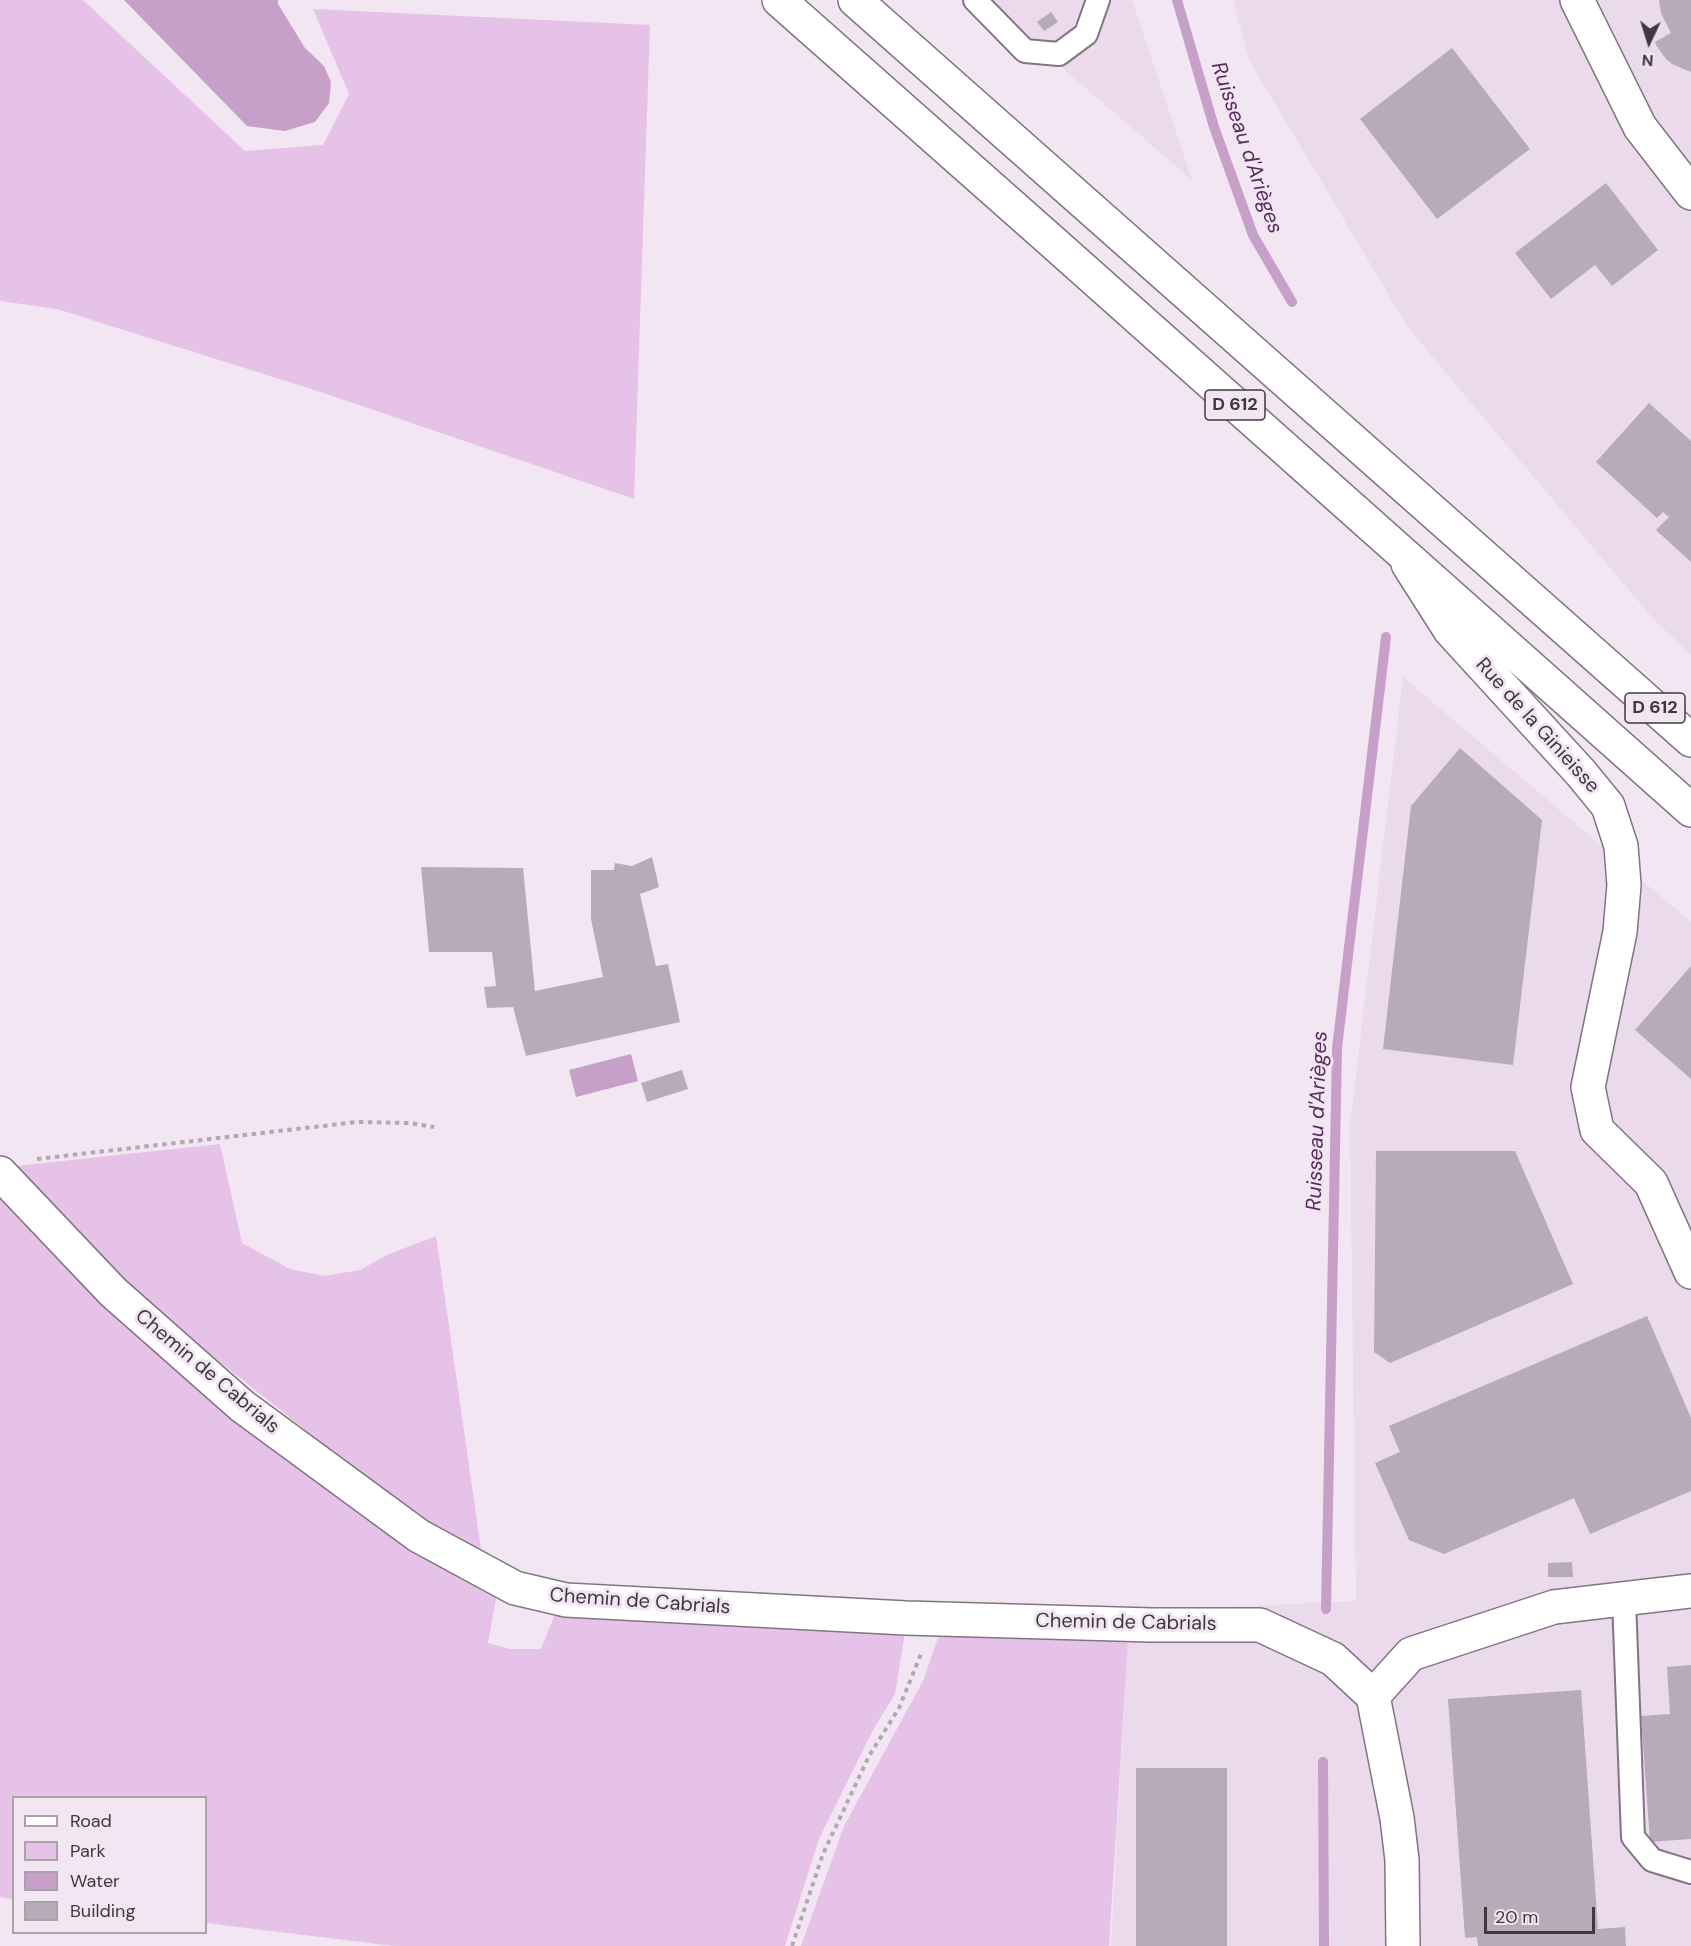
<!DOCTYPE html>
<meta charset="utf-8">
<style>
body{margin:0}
#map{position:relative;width:1691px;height:1946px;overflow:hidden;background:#f3e6f3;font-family:"DM Sans",sans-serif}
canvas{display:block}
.legend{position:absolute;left:12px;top:1796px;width:195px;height:138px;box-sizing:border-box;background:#f3e6f3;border:2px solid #aba1ab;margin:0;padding:8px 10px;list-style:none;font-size:18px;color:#3e393f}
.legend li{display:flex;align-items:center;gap:12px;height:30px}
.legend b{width:30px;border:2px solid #aba1ab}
.north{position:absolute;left:1619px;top:12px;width:60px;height:60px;-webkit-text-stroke:4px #f3e6f3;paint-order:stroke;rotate:184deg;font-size:16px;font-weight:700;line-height:24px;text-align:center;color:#3e393f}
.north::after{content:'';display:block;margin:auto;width:21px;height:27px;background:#3e393f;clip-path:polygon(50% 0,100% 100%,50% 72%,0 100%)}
.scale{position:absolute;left:1484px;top:1907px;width:111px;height:27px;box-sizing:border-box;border:3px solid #3e393f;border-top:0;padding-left:8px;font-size:18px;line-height:21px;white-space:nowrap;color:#3e393f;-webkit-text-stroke:4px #f3e6f3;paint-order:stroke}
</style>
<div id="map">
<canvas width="1691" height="1946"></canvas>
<ul class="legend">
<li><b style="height:8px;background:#fff"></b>Road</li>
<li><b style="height:16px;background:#e6c1e8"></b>Park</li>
<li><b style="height:16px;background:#c6a0c8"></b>Water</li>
<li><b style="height:16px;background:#b7abb7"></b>Building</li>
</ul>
<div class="north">N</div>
<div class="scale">20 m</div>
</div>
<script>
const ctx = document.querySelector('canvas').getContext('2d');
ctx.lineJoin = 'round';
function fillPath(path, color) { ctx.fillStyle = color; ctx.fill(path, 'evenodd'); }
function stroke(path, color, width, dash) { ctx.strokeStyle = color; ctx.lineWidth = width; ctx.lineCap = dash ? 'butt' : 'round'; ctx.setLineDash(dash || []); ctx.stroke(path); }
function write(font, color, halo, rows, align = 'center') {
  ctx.font = font + ' "DM Sans",sans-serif'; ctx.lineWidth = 6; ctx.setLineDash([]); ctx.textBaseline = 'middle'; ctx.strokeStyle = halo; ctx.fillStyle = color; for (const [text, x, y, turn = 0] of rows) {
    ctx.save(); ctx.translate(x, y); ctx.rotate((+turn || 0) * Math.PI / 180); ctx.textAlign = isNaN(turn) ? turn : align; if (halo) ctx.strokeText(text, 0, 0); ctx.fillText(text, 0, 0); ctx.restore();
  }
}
const built = new Path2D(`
 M 984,0 L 1132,0 L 1192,180 Z
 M 1233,0 L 1691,0 L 1691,654 L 1655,621 L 1409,329 L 1249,60 Z
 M 1403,677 L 1691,922 L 1691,1946 L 1111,1946 L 1129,1612 L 1356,1601 L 1350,1126 Z`);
const green = new Path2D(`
 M 0,0 L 83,0 L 245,151 L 323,145 L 349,94 L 313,9 L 650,25 L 634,499 L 324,393 L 57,309 L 0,301 Z
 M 220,1144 L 242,1243 L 290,1269 L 324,1276 L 360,1270 L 387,1255 L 436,1236 L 482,1556 L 388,1496 L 130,1290 L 16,1166 Z
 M 0,1190 L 145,1344 L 310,1474 L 497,1593 L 488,1643 L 510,1649 L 541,1649 L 555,1614 L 905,1632 L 895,1694 L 873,1730 L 819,1839 L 785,1946 L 394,1946 L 206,1923 L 206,1798 L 14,1798 L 13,1899 L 0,1897 Z
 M 942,1626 L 1128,1638 L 1109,1946 L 801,1946 L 844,1826 L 923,1681 Z`);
const water = new Path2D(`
 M 124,0 L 278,0 L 278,4 L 305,48 L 324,66 L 331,82 L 329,103 L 315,122 L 285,131 L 247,126 Z
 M 631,1054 L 638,1081 L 576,1097 L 569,1070 Z`);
const stream = new Path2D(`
 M 1177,0 L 1214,127 L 1253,235 L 1292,302
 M 1326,1609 L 1337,1048 L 1386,637
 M 1323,1762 L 1324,1946`);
const building = new Path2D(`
 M 1659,0 L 1691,0 L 1691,72 L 1672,64 L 1666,59 L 1656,45 L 1655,42 L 1671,33 L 1661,13 Z
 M 1051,12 L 1058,22 L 1044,31 L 1037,22 Z
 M 1452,48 L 1530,149 L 1437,219 L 1360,119 Z
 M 1606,183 L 1658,250 L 1612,286 L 1595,265 L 1551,299 L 1515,253 Z
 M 1649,403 L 1691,441 L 1691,562 L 1656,530 L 1669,517 L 1663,512 L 1657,518 L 1596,462 Z
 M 1460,748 L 1542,820 L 1513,1065 L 1383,1049 L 1411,806 Z
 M 652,857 L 659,887 L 640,894 L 656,966 L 668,964 L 680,1022 L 526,1056 L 513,1007 L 487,1008 L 484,987 L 496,986 L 492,952 L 429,952 L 421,867 L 523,868 L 535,991 L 603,977 L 591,919 L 591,870 L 614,870 L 615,863 L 632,866 Z
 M 1691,966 L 1691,1079 L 1635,1030 Z
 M 682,1070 L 688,1089 L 647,1102 L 641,1083 Z
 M 1376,1151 L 1515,1151 L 1573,1284 L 1390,1363 L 1374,1352 Z
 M 1647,1316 L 1691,1418 L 1691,1491 L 1590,1534 L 1574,1498 L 1444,1554 L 1409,1540 L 1375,1463 L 1400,1452 L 1389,1426 Z
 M 1572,1562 L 1573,1577 L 1548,1577 L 1548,1563 Z
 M 1691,1665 L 1691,1839 L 1650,1842 L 1641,1716 L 1670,1714 L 1667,1667 Z
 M 1581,1690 L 1598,1929 L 1625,1927 L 1626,1946 L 1478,1946 L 1477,1937 L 1465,1938 L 1448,1699 Z
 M 1136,1768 L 1227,1768 L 1227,1946 L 1136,1946 Z`);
const path = new Path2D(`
 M 37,1159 L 357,1122 L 410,1123 L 434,1127
 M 792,1946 L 823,1854 L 869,1756 L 899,1708 L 921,1654`);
const service = new Path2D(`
 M 975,0 L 1025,51 L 1059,54 L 1086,34 L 1098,0
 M 1624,1600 L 1633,1837 L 1652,1860 L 1691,1872`);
const minor = new Path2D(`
 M 1577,0 L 1640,127 L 1691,193
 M 1408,564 L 1450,630 L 1581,773 L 1608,806 L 1621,846 L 1624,885 L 1620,932 L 1588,1087 L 1597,1130 L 1651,1183 L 1691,1272
 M 0,1173 L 113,1292 L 242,1406 L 419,1536 L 515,1588 L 566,1600 L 906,1618 L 1152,1625 L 1260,1625 L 1333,1659 L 1373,1696
 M 1373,1696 L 1411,1654 L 1554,1607 L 1691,1591
 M 1373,1696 L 1397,1818 L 1402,1860 L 1403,1946`);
const trunk = new Path2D(`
 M 779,0 L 1047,237 L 1691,810
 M 855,0 L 1691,740`);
const shields = [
 [1235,405,60],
 [1655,708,60]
];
const shieldNames = [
 ["D 612",1235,405],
 ["D 612",1655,708]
];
const streetNames = [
 ["Rue de la Ginieisse",1537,726,48],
 ["Chemin de Cabrials",207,1372,40],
 ["Chemin de Cabrials",640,1602,4],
 ["Chemin de Cabrials",1126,1623,1]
];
const waterNames = [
 ["Ruisseau d'Arièges",1246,148,71],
 ["Ruisseau d'Arièges",1318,1121,-88]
];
fillPath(built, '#ebd9ec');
fillPath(green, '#e6c1e8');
fillPath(water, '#c6a0c8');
stroke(stream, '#c6a0c8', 10);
fillPath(building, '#b7abb7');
stroke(service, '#807581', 26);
stroke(minor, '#807581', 36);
stroke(trunk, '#807581', 36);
stroke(path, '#b2a8b2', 4, [4.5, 4.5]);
stroke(service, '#fff', 22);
stroke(minor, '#fff', 33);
stroke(trunk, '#fff', 33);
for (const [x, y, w] of shields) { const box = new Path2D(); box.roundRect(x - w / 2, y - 15, w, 30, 4.5); ctx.fillStyle = '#f3e6f3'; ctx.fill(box); stroke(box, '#3e393f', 1.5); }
write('bold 18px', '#3e393f', null, shieldNames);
write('20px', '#3e393f', '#f3e6f3', streetNames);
write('italic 21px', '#5a2b5e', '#f3e6f3', waterNames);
</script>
